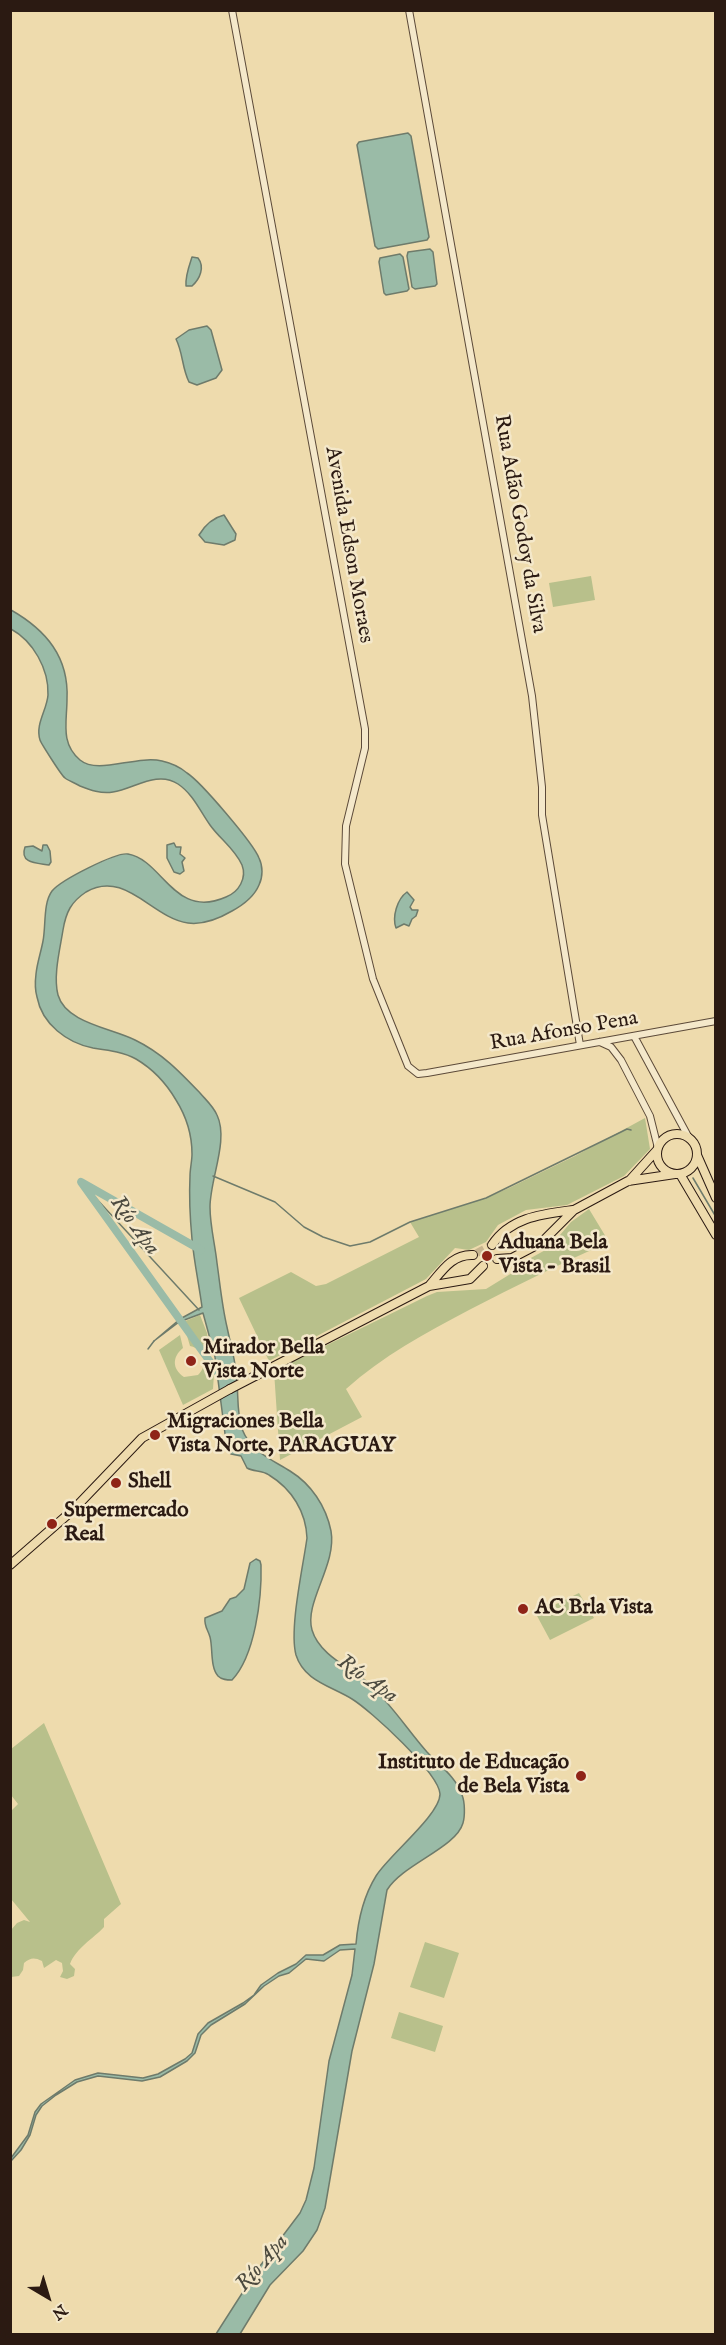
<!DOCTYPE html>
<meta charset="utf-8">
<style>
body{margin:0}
#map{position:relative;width:726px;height:2345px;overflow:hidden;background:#eedbad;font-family:"IM FELL English",serif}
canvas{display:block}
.frame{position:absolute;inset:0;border:12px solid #2b1a12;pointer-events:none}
.north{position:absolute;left:18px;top:2267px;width:60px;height:60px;-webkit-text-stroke:4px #f4e8ca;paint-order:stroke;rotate:142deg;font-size:16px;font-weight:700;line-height:24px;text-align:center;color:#2b1a12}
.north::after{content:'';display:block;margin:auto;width:21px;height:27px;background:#2b1a12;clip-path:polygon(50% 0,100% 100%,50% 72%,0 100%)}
</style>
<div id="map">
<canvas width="726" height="2345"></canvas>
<div class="frame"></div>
<div class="north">N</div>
</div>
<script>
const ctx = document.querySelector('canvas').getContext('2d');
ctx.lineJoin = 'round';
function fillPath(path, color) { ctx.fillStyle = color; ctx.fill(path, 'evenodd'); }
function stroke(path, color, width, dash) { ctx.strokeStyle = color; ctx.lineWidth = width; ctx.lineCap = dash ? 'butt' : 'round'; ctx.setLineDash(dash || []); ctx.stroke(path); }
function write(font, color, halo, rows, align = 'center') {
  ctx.font = font + ' "IM FELL English",serif'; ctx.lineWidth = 5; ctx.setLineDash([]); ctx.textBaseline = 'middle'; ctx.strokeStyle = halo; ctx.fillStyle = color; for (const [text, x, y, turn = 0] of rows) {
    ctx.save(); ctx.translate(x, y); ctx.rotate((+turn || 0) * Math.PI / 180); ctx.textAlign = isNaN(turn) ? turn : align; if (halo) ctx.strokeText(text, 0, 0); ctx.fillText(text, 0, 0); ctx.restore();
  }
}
const green = new Path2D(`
 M 591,576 L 595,600 L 553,607 L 549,583 Z
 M 645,1118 L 650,1149 L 624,1176 L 567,1205 L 526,1210 L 498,1225 L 486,1242 L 469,1250 L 455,1248 L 426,1279 L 269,1361 L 239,1298 L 291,1272 L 316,1286 L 326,1284 L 419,1237 L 410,1222 L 486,1198 L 509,1188 L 575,1156 Z
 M 589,1209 L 609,1242 C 562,1263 515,1286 469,1310 C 425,1333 383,1356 346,1389 L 362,1417 L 280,1460 L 274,1371 L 427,1296 L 437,1292 L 486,1289 L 512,1273 L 520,1264 L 549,1248 L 571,1222 Z
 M 200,1315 L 207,1333 L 211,1369 L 214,1374 L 213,1389 L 183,1405 L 159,1350 L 180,1335 L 183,1348 C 172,1357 172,1369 184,1377 L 198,1375 C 209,1364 206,1350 190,1346 L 183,1322 Z
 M 579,1593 L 594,1618 L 550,1640 L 536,1614 Z
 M 44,1723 L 121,1904 L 104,1919 L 104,1927 C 93,1939 76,1948 70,1964 L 75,1969 L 74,1976 L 67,1979 L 60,1977 L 63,1971 L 62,1963 L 56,1960 L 44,1968 L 42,1961 C 34,1957 30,1958 24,1963 L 23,1970 L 19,1976 L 11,1977 L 11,1930 L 17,1923 L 24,1920 L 30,1922 L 11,1899 L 11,1811 L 18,1804 L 11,1795 L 11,1749 Z
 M 425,1942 L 459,1953 L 444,1998 L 410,1987 Z
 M 399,2012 L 443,2026 L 435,2052 L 391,2038 Z`);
const water = new Path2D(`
 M 408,133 L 411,136 L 429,237 L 427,240 L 378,249 L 375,246 L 357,145 L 359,142 Z
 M 430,249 L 433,252 L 437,284 L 435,286 L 415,289 L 412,287 L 407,256 L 408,252 Z
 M 400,254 L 403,257 L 409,289 L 407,291 L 386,295 L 384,293 L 379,262 L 380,258 Z
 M 192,257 L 198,258 C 205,267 200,279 192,286 L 186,286 C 185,277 189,266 192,257 Z
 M 207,326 L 211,330 L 222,370 L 216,378 L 197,385 L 189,382 C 182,368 183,353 176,339 L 189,330 Z
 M 224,515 L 236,534 L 235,540 L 224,545 L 205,542 L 199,535 C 205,525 212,518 224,515 Z
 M 11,610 C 46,630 69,657 67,699 C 67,722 60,743 80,760 C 98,775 136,755 162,761 C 171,763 180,767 187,773 C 201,782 253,843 259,858 C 263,866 263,877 259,885 C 254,897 243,905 232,911 C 220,918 203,925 188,923 C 152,918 125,869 86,892 C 71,902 66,912 63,930 C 60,949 53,976 58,995 C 66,1023 111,1028 135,1040 C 162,1053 180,1072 200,1093 C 206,1100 213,1106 217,1115 C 229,1140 210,1179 210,1207 C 210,1226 215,1244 217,1263 C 220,1284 222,1306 227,1327 C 230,1342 235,1358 236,1373 C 239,1392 236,1410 242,1429 C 251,1452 271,1459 290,1471 C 311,1484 326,1506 331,1531 C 337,1565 304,1602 312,1630 C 319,1654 348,1667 366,1681 C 390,1702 406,1728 427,1752 C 438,1764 457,1778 462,1795 C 465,1802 465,1816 463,1823 C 456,1848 403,1864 387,1890 L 374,1964 L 352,2051 L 325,2208 L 317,2230 L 303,2251 L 270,2285 L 240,2334 L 216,2334 L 257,2270 L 300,2213 L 306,2200 L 314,2168 L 329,2061 L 352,1975 L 355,1949 L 340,1950 L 324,1961 L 306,1959 L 289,1973 L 279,1976 L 264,1986 L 245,2004 L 211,2025 L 201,2035 L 195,2053 L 187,2061 L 160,2077 L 142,2081 L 98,2076 L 77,2082 L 56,2095 L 42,2106 L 36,2115 L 30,2135 L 21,2150 L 11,2161 L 11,2158 L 28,2135 L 35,2112 L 41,2104 L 75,2080 L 98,2073 L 143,2078 L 158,2074 L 185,2059 L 192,2053 L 198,2034 L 208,2023 L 243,2003 L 254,1995 L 261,1985 L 278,1973 L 296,1964 L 306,1955 L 323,1955 L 340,1945 L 356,1944 C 358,1920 363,1897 376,1876 C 388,1856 440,1815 440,1794 C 439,1773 370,1710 352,1699 C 331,1686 304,1681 296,1655 C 289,1629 303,1567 307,1538 C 306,1512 292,1489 269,1475 C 262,1470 254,1472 247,1468 L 241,1456 L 231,1454 L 227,1449 L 215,1357 L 203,1313 L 179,1322 L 154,1341 L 180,1319 L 202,1307 C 199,1284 194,1262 192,1239 C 190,1218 189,1197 190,1176 C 190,1169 192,1161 192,1154 C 192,1135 186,1116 176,1100 C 166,1083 153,1069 136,1059 C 124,1052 107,1050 93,1048 C 67,1043 42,1024 37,997 C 35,990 35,982 36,974 C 37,963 41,952 43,941 C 46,926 43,903 52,891 C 61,880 116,852 128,854 C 163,860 174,920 226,897 C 239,892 247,878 242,865 C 235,849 219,838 210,825 C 200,811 193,794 178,784 C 157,770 134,789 113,792 C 101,794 90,790 80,786 C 75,783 69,781 65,778 C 61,775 41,743 40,740 C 35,724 47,710 48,695 C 49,669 33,641 11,629 Z
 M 174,843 L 176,847 L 181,847 L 180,854 L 185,858 L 182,862 L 184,871 L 180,874 L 174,872 L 167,858 L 167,845 Z
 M 43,845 L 47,845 L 50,851 L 51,862 L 49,865 C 38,863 19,864 25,847 L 33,846 L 42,851 Z
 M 407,892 L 414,900 L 410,907 L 412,910 L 418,910 L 416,916 L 412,919 L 409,926 L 404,924 L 396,928 C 392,917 397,899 407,892 Z
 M 256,1559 L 260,1561 L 261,1565 C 262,1598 255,1656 232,1680 C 227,1680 222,1680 218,1676 C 210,1667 213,1648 210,1637 C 208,1630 204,1626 205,1618 L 222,1611 L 230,1599 L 236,1597 L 244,1589 L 250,1563 Z`);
const stream = new Path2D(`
 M 213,1176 L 275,1202 L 304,1227 L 323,1237 L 350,1246 L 370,1242 L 410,1222 L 486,1198 L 621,1132 L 627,1129 L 631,1130
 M 693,1178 L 716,1217
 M 81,1182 L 199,1310
 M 148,1349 L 154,1341`);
const river = new Path2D(`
 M 201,1250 L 81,1182 L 221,1377`);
const primaryTunnel = new Path2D(`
 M 477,1253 L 490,1246`);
const tertiary = new Path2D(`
 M 232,10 L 365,729 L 365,748 L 346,826 L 345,864 L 373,979 L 408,1066 L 418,1074 L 427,1073 L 716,1021
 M 409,10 L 532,696 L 542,787 L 542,815 L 580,1045
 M 634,1036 L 689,1138
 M 600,1042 L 611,1047 L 621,1060 L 650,1116 L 658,1148`);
const primary = new Path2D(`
 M657 1154a20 20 0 1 1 40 0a20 20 0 1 1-40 0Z
 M 697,1155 L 716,1198
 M 680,1174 L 716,1235
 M 629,1181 L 657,1150
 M 492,1245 C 510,1217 543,1214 573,1210
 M 497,1259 L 512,1258 L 533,1247 L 544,1240 L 574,1210 L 628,1181 L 675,1174
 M 429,1286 C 442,1271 452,1254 473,1255
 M 230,1389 L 429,1286 L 470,1279 L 483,1266`);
const trunk = new Path2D(`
 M 10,1565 L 73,1510 L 142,1438 L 230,1389`);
const markers = [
 [487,1256,6,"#8f2418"],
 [191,1361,6,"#8f2418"],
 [155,1435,6,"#8f2418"],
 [116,1483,6,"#8f2418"],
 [52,1524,6,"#8f2418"],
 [523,1609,6,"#8f2418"],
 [581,1776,6,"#8f2418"]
];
const streetNames = [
 ["Rua Adão Godoy da Silva",519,524,80],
 ["Avenida Edson Moraes",348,545,80],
 ["Rua Afonso Pena",564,1032,-10]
];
const poiNames = [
 ["Aduana Bela",499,1244],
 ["Vista - Brasil",499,1268],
 ["Mirador Bella",203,1349],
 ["Vista Norte",203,1373],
 ["Migraciones Bella",167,1423],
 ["Vista Norte, PARAGUAY",167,1447],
 ["Shell",128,1483],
 ["Supermercado",64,1512],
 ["Real",64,1536],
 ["AC Brla Vista",535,1609],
 ["Instituto de Educação",569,1764,"right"],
 ["de Bela Vista",569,1788,"right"]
];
const waterNames = [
 ["Río Apa",134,1226,54],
 ["Río Apa",367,1680,35],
 ["Río Apa",263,2264,-49]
];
fillPath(green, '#b8c08b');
fillPath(water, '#9abba7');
stroke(water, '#6e7b6b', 1.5);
stroke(stream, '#6e7b6b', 1.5);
stroke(river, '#9abba7', 8);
stroke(primaryTunnel, '#c7b48e', 8, [8, 4]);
stroke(tertiary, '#5c4a39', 8);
stroke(primary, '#2b1a12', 10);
stroke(trunk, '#2b1a12', 10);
stroke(tertiary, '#f4e8ca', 6);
stroke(primary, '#eedbad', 8);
stroke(trunk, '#eedbad', 8);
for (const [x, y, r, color] of markers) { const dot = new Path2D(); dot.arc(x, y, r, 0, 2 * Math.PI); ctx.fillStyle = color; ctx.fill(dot); stroke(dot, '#f4e8ca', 2); }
write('21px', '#2b1a12', '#f4e8ca', streetNames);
write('bold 21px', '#2b1a12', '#f4e8ca', poiNames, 'left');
write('italic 22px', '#4c4a3f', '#f4e8ca', waterNames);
</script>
